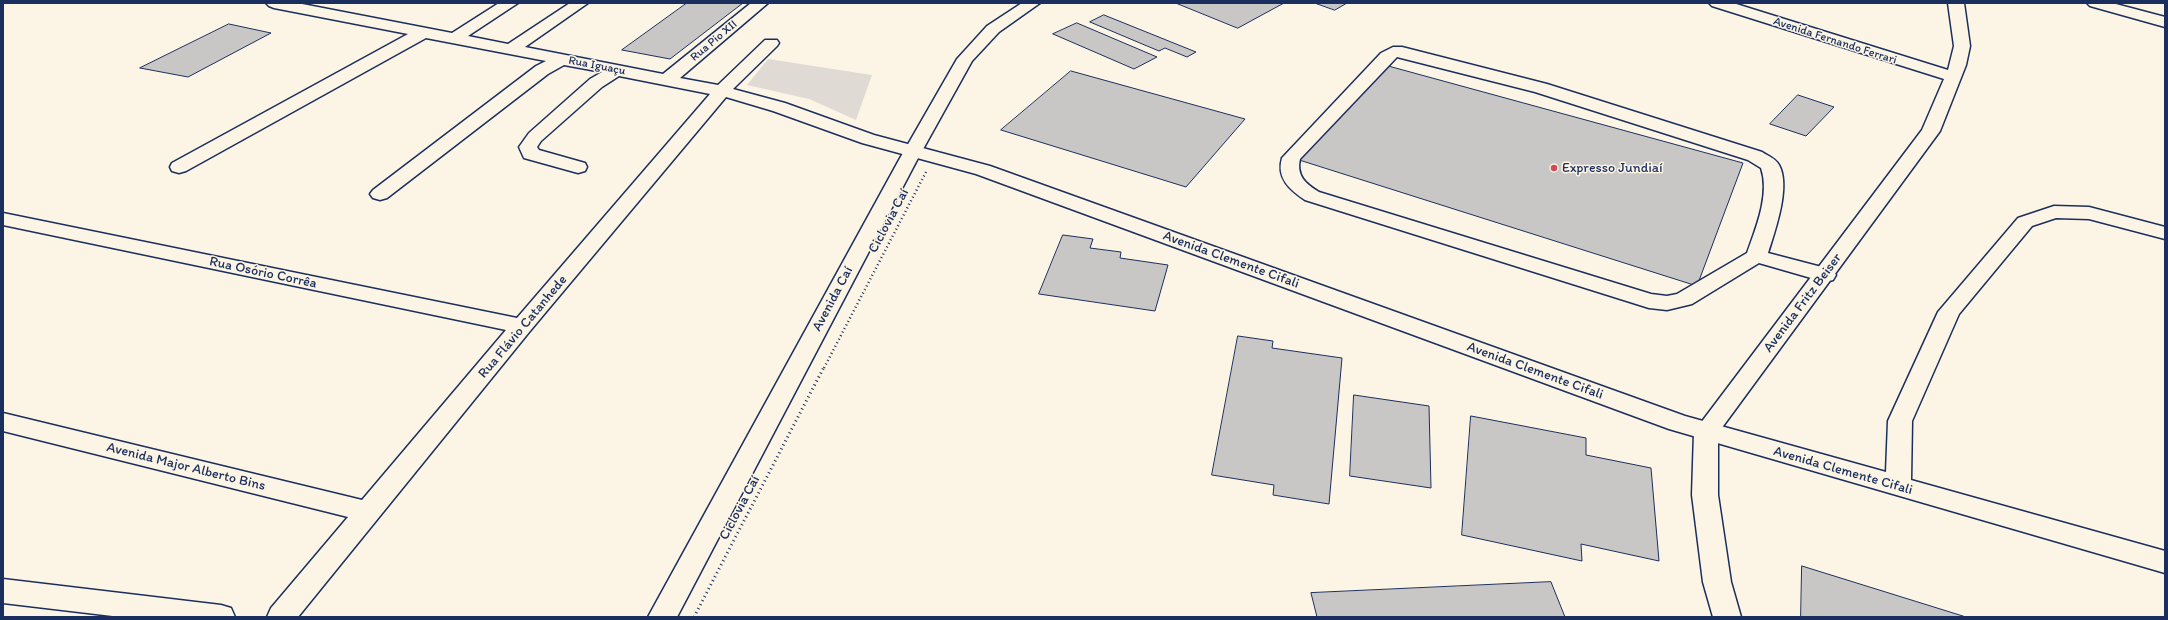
<!DOCTYPE html>
<meta charset="utf-8">
<style>
body{margin:0}
#map{position:relative;width:2168px;height:620px;overflow:hidden;background:#fcf5e5;font-family:Itim,sans-serif}
canvas{display:block}
.frame{position:absolute;inset:0;border:4px solid #1b2f5e;pointer-events:none}
</style>
<div id="map">
<canvas width="2168" height="620"></canvas>
<div class="frame"></div>
</div>
<script>
const ctx = document.querySelector('canvas').getContext('2d');
ctx.lineJoin = 'round';
function fillPath(path, color) { ctx.fillStyle = color; ctx.fill(path, 'evenodd'); }
function stroke(path, color, width, dash) { ctx.strokeStyle = color; ctx.lineWidth = width; ctx.lineCap = dash ? 'butt' : 'round'; ctx.setLineDash(dash || []); ctx.stroke(path); }
function write(font, color, halo, rows, align = 'center') {
  ctx.font = font + ' Itim,sans-serif'; ctx.lineWidth = 3; ctx.setLineDash([]); ctx.textBaseline = 'middle'; ctx.strokeStyle = halo; ctx.fillStyle = color; for (const [text, x, y, turn = 0] of rows) {
    ctx.save(); ctx.translate(x, y); ctx.rotate((+turn || 0) * Math.PI / 180); ctx.textAlign = isNaN(turn) ? turn : align; if (halo) ctx.strokeText(text, 0, 0); ctx.fillText(text, 0, 0); ctx.restore();
  }
}
const green = new Path2D(`
 M 768,59 L 872,75 L 856,120 L 809,99 L 747,85 Z`);
const building = new Path2D(`
 M 687,3 L 743,3 L 670,59 L 622,50 Z
 M 1176,3 L 1284,3 L 1238,28 Z
 M 1315,3 L 1347,3 L 1335,10 Z
 M 1104,15 L 1196,52 L 1187,57 L 1165,48 L 1159,51 L 1090,22 Z
 M 1077,23 L 1157,57 L 1134,69 L 1053,34 Z
 M 229,24 L 271,33 L 188,77 L 140,68 Z
 M 1381,64 L 1743,163 L 1697,286 L 1296,159 Z
 M 1071,71 L 1245,119 L 1186,187 L 1001,130 Z
 M 1798,95 L 1834,107 L 1806,136 L 1770,124 Z
 M 1063,235 L 1093,239 L 1090,248 L 1121,252 L 1120,258 L 1168,265 L 1155,311 L 1039,294 Z
 M 1238,336 L 1273,341 L 1272,348 L 1342,358 L 1329,504 L 1273,495 L 1274,485 L 1212,475 Z
 M 1354,395 L 1429,406 L 1431,488 L 1350,476 Z
 M 1471,416 L 1586,438 L 1586,455 L 1651,468 L 1659,561 L 1581,544 L 1582,561 L 1462,535 Z
 M 1802,566 L 1966,617 L 1801,617 Z
 M 1551,582 L 1565,617 L 1317,617 L 1311,593 Z`);
const pathFar1 = new Path2D(`
 M 824,368 L 926,172`);
const path = new Path2D(`
 M 694,617 L 824,367`);
const minor = new Path2D(`
 M 266,3 L 297,3 L 452,33 L 499,3 L 518,3 L 468,36 L 508,44 L 570,3 L 588,3 L 525,47 L 663,74 L 751,3 L 768,3 L 680,78 L 718,85 L 765,40 L 777,40 L 779,43 L 777,46 L 733,89 L 785,103 L 874,135 L 990,166 L 1685,416 L 1886,472 L 1888,421 L 1938,312 L 2018,218 L 2054,206 L 2089,207 L 2165,227 L 2165,239 L 2089,219 L 2056,218 L 2032,226 L 1959,314 L 1912,421 L 1911,480 L 2165,551 L 2165,573 L 1669,429 L 976,174 L 862,143 L 773,111 L 726,97 L 530,331 L 298,617 L 267,617 L 271,608 L 348,517 L 3,431 L 3,413 L 362,500 L 506,330 L 3,225 L 3,213 L 517,318 L 710,94 L 619,76 L 602,87 L 541,141 L 537,147 L 539,150 L 585,163 L 587,167 L 585,171 L 578,173 L 524,158 L 519,147 L 529,133 L 590,79 L 602,72 L 564,65 L 548,74 L 387,198 L 380,200 L 373,198 L 370,194 L 373,190 L 536,66 L 546,61 L 426,38 L 186,171 L 179,173 L 172,171 L 170,167 L 172,163 L 408,34 L 274,8 L 269,6 Z
 M 2087,3 L 2112,3 L 2165,17 L 2165,27 L 2090,6 Z
 M 1393,47 L 1402,47 L 1547,84 L 1762,152 C 1768,156 1775,158 1779,165 C 1791,186 1775,231 1768,253 L 1833,270 L 1836,275 L 1833,280 L 1825,282 L 1759,263 L 1692,304 L 1667,310 L 1649,308 L 1305,200 C 1290,190 1276,178 1282,158 L 1381,53 ZM 1397,57 L 1535,92 L 1748,160 L 1761,168 C 1770,194 1756,228 1747,253 L 1677,294 L 1667,296 L 1651,294 L 1319,192 C 1306,184 1296,176 1300,159 Z
 M 3,579 L 221,605 L 231,608 L 235,617 L 121,617 L 3,603 Z`);
const major = new Path2D(`
 M 1022,3 L 1040,3 L 999,32 L 972,61 L 917,160 L 677,617 L 648,617 L 899,160 L 957,59 L 987,26 Z
 M 1709,3 L 1733,3 L 1948,70 L 1954,46 L 1948,3 L 1964,3 L 1970,46 L 1966,65 L 1940,131 L 1718,433 L 1718,495 L 1731,582 L 1741,617 L 1713,617 L 1703,582 L 1692,495 L 1694,432 L 1922,130 L 1944,79 L 1712,6 Z`);
const markers = [
 [1554,168,4,"#d1495b"]
];
const farStreetnames = [
 ["Rua Pio XII",714,41,-40],
 ["Avenida Fernando Ferrari",1835,41,18],
 ["Rua Iguaçu",597,66,11]
];
const poiNames = [
 ["Expresso Jundiaí",1562,168]
];
const streetNames = [
 ["Ciclovia Caí",889,221,-62],
 ["Avenida Clemente Cifali",1231,260,20],
 ["Rua Osório Corrêa",263,273,12],
 ["Avenida Caí",833,299,-62],
 ["Avenida Fritz Beiser",1803,303,-53],
 ["Rua Flávio Catanhede",523,327,-50],
 ["Avenida Clemente Cifali",1535,371,20],
 ["Avenida Major Alberto Bins",186,467,14],
 ["Avenida Clemente Cifali",1843,471,16],
 ["Ciclovia Caí",740,508,-62]
];
fillPath(green, '#dfdbd4');
fillPath(building, '#c8c7c6');
stroke(building, '#1b2f5e', 1);
stroke(minor, '#1b2f5e', 3);
stroke(major, '#1b2f5e', 3);
stroke(pathFar1, '#1b2f5e', 2.5, [1, 3]);
stroke(path, '#1b2f5e', 3, [1, 3.5]);
fillPath(minor, '#fcf5e5');
fillPath(major, '#fcf5e5');
for (const [x, y, r, color] of markers) { const dot = new Path2D(); dot.arc(x, y, r, 0, 2 * Math.PI); ctx.fillStyle = color; ctx.fill(dot); stroke(dot, '#fcf5e5', 1.5); }
write('12px', '#1b2f5e', '#fcf5e5', farStreetnames);
write('14px', '#1b2f5e', '#fcf5e5', poiNames, 'left');
write('14px', '#1b2f5e', '#fcf5e5', streetNames);
</script>
